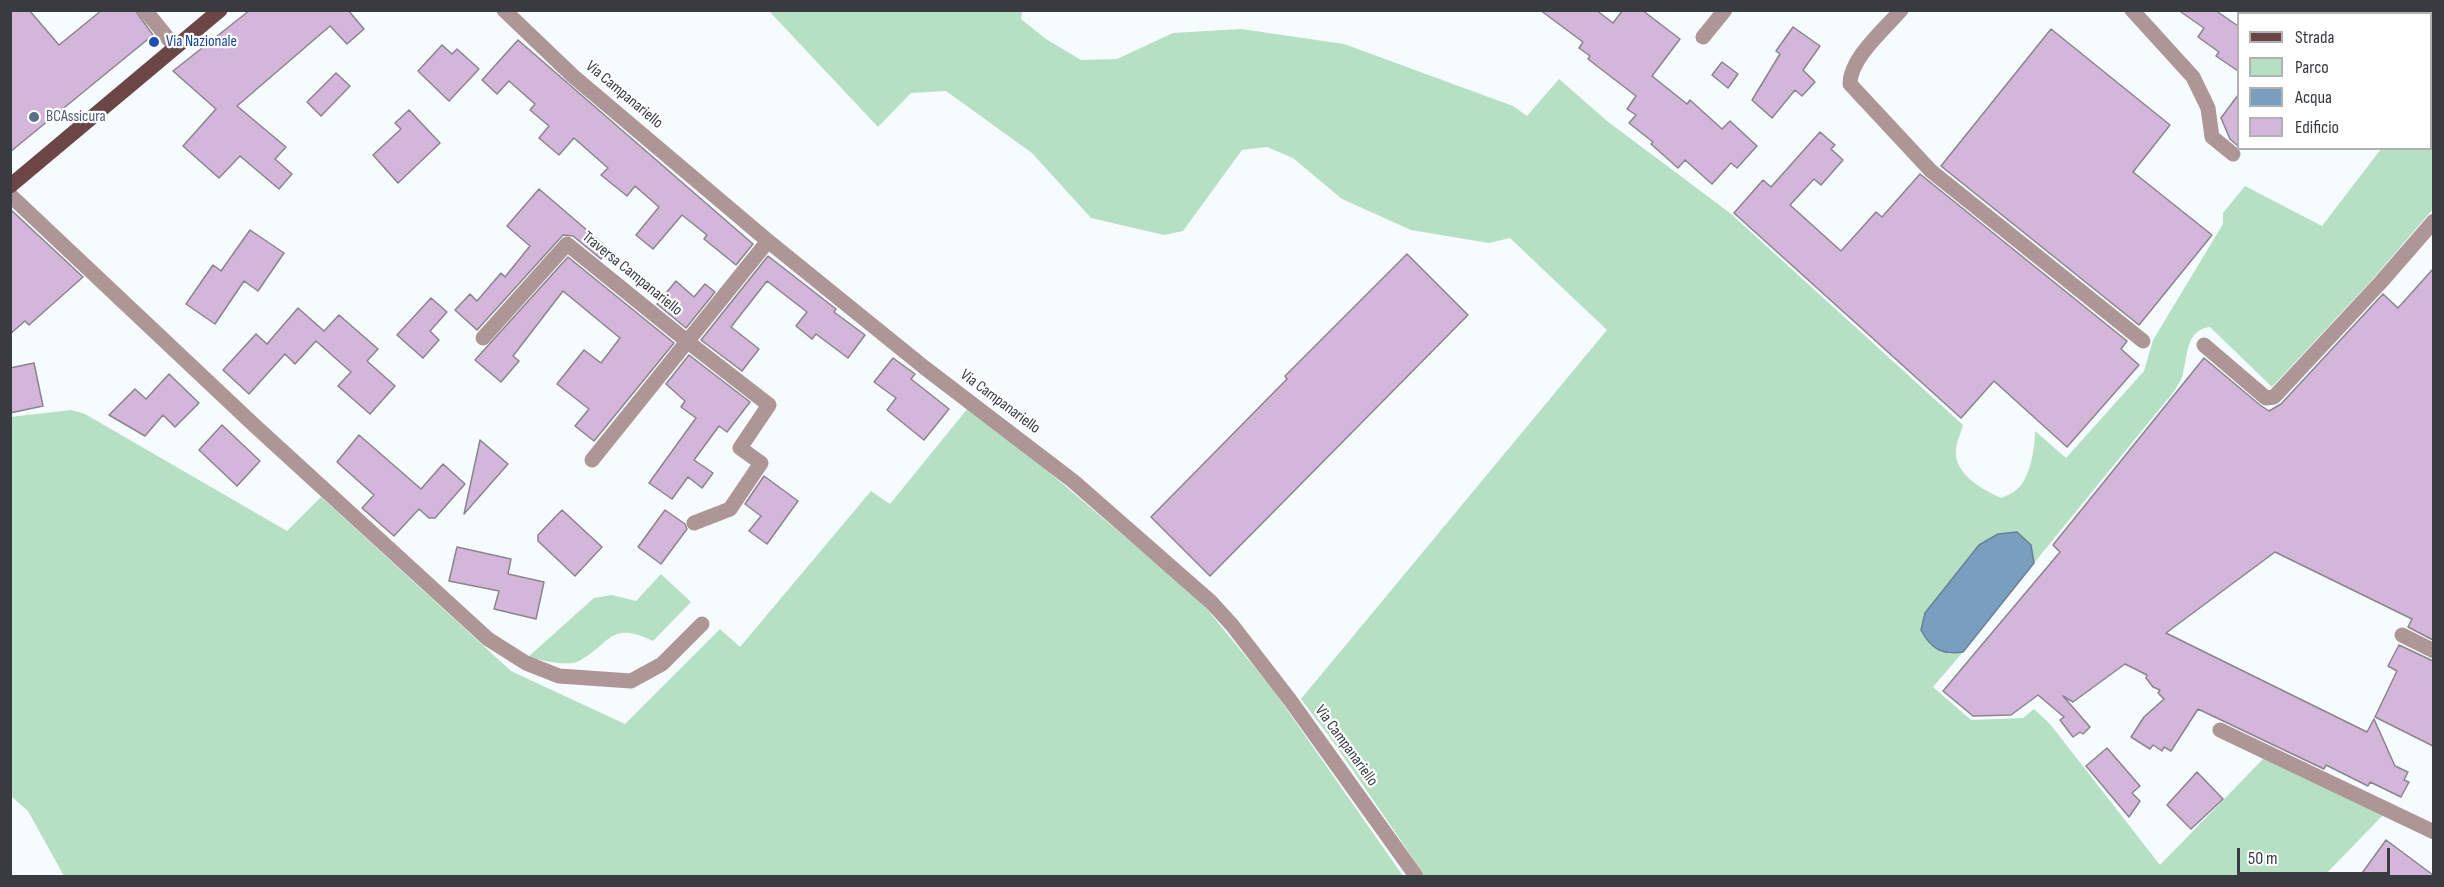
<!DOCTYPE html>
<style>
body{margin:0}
#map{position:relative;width:2444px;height:887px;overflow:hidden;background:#f6fbfe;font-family:"Sofia Sans Condensed",sans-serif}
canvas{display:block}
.frame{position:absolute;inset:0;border:12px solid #383c40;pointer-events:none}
.legend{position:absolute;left:2237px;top:12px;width:195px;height:138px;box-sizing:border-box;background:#fff;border:2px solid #afb1b3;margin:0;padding:8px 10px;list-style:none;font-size:18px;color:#383c40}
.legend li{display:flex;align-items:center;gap:12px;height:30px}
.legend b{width:30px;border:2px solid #afb1b3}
.scale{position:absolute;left:2237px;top:848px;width:153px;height:27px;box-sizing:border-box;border:3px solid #383c40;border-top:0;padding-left:8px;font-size:18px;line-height:21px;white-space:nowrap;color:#383c40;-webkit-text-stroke:4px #fff;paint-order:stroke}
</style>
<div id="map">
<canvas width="2444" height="887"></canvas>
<div class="frame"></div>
<ul class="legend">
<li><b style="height:8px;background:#6c4646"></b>Strada</li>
<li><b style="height:16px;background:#b6e0c4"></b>Parco</li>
<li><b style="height:16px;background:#7a9fbe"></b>Acqua</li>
<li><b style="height:16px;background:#d4b6db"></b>Edificio</li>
</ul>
<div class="scale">50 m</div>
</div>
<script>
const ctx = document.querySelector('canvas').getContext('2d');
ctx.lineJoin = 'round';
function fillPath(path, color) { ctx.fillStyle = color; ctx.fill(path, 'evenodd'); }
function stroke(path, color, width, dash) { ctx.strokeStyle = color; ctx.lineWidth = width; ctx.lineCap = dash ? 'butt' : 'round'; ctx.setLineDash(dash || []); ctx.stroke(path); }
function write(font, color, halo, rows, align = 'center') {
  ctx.font = font + ' "Sofia Sans Condensed",sans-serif'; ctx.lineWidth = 4.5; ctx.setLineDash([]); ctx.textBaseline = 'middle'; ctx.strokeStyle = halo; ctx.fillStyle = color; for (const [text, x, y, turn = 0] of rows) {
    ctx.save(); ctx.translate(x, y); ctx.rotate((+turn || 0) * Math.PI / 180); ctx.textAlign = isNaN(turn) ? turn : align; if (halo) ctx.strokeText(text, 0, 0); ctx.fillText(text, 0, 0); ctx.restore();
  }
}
const built = new Path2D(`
 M 2258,11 L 2433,11 L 2433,122 L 2430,120 L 2430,14 L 2263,14 Z`);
const green = new Path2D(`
 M 769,11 L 1022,11 L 1021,19 L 1046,39 L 1081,60 L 1117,59 L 1173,33 L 1241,29 L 1344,44 L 1513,106 L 1527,116 L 1559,79 L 1607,121 L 1730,213 L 1963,425 C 1961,433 1957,441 1956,448 C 1952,473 1983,490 2001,498 C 2006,496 2011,494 2015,491 C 2030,481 2035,448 2035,431 L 2066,458 L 2144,371 L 2153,340 L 2223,224 L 2223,213 L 2245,186 L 2322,226 L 2381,149 L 2430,148 L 2431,137 L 2434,139 L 2433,209 L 2371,281 L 2272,387 L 2210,327 C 2186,330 2188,354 2183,373 C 2182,379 2178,385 2175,390 L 2034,563 L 2031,545 L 1998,534 L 1979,545 L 1925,613 L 1949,654 L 1963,652 L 1933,687 L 1971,720 L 2023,718 L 2034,709 L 2050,724 L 2160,865 L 2264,758 L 2384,814 L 2324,876 L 1425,876 L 1332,740 L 1301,699 L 1607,330 L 1510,238 L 1489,243 L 1411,230 L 1342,199 L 1293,158 L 1267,147 L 1242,150 L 1183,231 L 1164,235 L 1091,218 L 1032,153 L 946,91 L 911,93 L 878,127 Z
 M 968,408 L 1043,467 L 1202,603 L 1274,691 L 1403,876 L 64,876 L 28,811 L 11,796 L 10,417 L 71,410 L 85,414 L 287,531 L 321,497 L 511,671 L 625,724 L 720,629 L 740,647 L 871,491 L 890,504 Z
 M 661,574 L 691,602 L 653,641 C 609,620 611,644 579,661 C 568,667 540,660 528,657 L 594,598 L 612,595 L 636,601 Z`);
const water = new Path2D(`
 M 2017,532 L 2031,545 L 2034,563 L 1963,652 C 1942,655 1931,649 1921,630 L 1925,613 L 1979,545 L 1998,534 Z`);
const building = new Path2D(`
 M 10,10 L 29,10 L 59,45 L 102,10 L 135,10 L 153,35 L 10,152 Z
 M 250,10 L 348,10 L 364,29 L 347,44 L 330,26 L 237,106 L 286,147 L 275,159 L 292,174 L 279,189 L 240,156 L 219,178 L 183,146 L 216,109 L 173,71 Z
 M 1540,10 L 1596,10 L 1613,23 L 1623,10 L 1642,10 L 1680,39 L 1652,76 L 1687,104 L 1690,100 L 1722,129 L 1730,121 L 1757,146 L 1737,168 L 1731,163 L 1712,184 L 1685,160 L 1678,168 L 1651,144 L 1653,142 L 1629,123 L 1636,115 L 1627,109 L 1636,96 L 1588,59 L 1590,56 L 1579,48 L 1583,42 Z
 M 2178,10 L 2215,10 L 2238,26 L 2238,71 L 2216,56 L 2219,52 L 2198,37 L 2204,28 Z
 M 1793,27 L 1820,46 L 1803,70 L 1815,82 L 1802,96 L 1795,90 L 1772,118 L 1752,100 L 1780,54 L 1776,51 Z
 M 2051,29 L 2170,125 L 2133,172 L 2212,235 L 2139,325 L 1941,166 Z
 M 518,40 L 753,244 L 736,265 L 704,239 L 707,235 L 682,215 L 653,249 L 636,235 L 659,207 L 635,186 L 627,196 L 601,175 L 608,168 L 574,138 L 559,155 L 539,138 L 549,126 L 530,110 L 535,104 L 509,81 L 497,94 L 482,80 Z
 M 442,45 L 452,54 L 457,49 L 479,69 L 449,101 L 418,71 Z
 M 1722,62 L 1738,74 L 1728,88 L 1712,75 Z
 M 336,73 L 350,86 L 321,116 L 307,102 Z
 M 2238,95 L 2238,146 L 2230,139 L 2221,118 Z
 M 409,110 L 440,143 L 398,183 L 373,155 L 401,129 L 395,123 Z
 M 1820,132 L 1835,145 L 1831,149 L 1843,160 L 1821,185 L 1814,179 L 1790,205 L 1841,251 L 1876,212 L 1882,217 L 1920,174 L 2127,341 L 2121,349 L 2139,365 L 2067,447 L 1994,381 L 1961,418 L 1734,213 L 1763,180 L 1771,187 Z
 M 539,189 L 609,249 L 601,259 L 573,236 L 563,235 L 477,330 L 455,310 L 470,294 L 477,301 L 501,273 L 505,277 L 530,246 L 507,226 Z
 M 10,209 L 83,277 L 29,325 L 25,321 L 10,334 Z
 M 250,230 L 284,253 L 258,291 L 244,281 L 215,324 L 186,304 L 213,265 L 221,271 Z
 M 1407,254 L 1468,315 L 1210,576 L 1151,517 L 1287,379 L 1285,376 Z
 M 768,256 L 836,309 L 834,312 L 865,335 L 848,358 L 816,334 L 812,339 L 796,326 L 807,312 L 767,281 L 731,327 L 759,349 L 742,371 L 701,340 Z
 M 568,257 L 674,343 L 594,441 L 575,426 L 589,409 L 557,384 L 584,350 L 601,363 L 620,338 L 563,291 L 513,356 L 519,361 L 501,382 L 475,360 Z
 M 2433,269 L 2433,640 L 2408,627 L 2412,619 L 2275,552 L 2166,633 L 2367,732 L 2374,719 L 2395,766 L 2408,772 L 2404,780 L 2409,782 L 2401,797 L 2370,782 L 2368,786 L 2326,765 L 2324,769 L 2198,709 L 2171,751 L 2164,747 L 2162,751 L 2153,745 L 2150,749 L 2131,737 L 2144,717 L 2164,699 L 2158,693 L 2160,690 L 2153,687 L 2146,678 L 2147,675 L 2125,664 L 2073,702 L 2063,696 L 2090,727 L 2083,734 L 2080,732 L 2073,737 L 2060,720 L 2064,717 L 2038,695 L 2011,715 L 1973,716 L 1943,691 L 2060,552 L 2053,545 L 2204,358 L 2260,405 L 2269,411 L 2281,404 L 2383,294 L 2398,308 Z
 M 676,281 L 694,297 L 705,284 L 715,292 L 686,328 L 657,304 Z
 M 431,298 L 447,312 L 430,331 L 439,340 L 423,358 L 397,335 Z
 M 298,308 L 324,331 L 339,315 L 378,349 L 367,361 L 395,386 L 370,414 L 338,386 L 351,372 L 316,341 L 295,364 L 285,354 L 249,394 L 223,370 L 256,334 L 267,344 Z
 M 689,355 L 750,402 L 727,432 L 719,426 L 694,460 L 713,473 L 702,488 L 688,477 L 672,499 L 649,483 L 696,418 L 681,407 L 685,401 L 666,384 Z
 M 893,358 L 915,374 L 911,379 L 949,409 L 924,440 L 887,410 L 896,398 L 874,382 Z
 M 34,363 L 43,406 L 10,413 L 10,368 Z
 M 169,374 L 199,403 L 175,427 L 163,415 L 145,436 L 109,415 L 135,389 L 146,399 Z
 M 222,425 L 260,461 L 237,486 L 199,450 Z
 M 359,435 L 421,489 L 443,464 L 465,484 L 435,518 L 429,518 L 419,509 L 394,536 L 362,508 L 374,495 L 337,462 Z
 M 480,440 L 508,464 L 464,514 Z
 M 764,476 L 798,501 L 767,544 L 749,531 L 761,516 L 745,504 Z
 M 562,510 L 602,547 L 575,576 L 538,541 L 538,535 Z
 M 665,510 L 685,524 L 687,529 L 661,564 L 638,547 Z
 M 457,547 L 511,559 L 508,574 L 544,582 L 536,619 L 494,609 L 499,591 L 449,581 Z
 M 2399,645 L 2433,661 L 2433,746 L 2375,717 L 2397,671 L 2388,666 Z
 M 2107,748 L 2140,786 L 2132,793 L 2140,801 L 2129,817 L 2086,766 Z
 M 2197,772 L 2223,799 L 2191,829 L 2167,805 Z
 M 2386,840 L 2433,875 L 2433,876 L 2360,876 Z`);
const minor = new Path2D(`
 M 145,10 L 175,47
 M 504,10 L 573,76 L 768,241 L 925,368 L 1073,481 L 1211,602 L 1232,625 L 1290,700 L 1416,876
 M 1901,10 C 1884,30 1850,58 1850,84 L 1931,171 L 2143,341
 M 2132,10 L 2193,77 L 2208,108 L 2212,137 L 2233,154
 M 2246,10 L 2250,14
 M 1703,37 L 1725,10
 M 2430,126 L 2434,128
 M 10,195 L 254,425 L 488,639 L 526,663 L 559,676 L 631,681 L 662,664 L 702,624
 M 483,338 L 567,244 L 688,342 L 769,405 L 740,448 L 761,463 L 730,509 L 694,523
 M 2204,345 L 2266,398 L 2274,397 L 2381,282 L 2434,221
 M 592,460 L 768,241
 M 2402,635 L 2434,651
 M 2220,730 L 2434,832`);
const major = new Path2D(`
 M 10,186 L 220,10`);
const markers = [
 [154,42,6,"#1a4fb4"],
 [34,117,6,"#5c6f8a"]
];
const transitNames = [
 ["Via Nazionale",166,42]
];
const streetNames = [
 ["Via Campanariello",624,95,40],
 ["Traversa Campanariello",632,274,39],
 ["Via Campanariello",1000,402,37],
 ["Via Campanariello",1346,746,54]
];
const serviceNames = [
 ["BCAssicura",46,117]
];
fillPath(built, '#e3eef5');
fillPath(green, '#b6e0c4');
fillPath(water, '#7a9fbe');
stroke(water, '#668198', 1.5);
fillPath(building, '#d4b6db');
stroke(building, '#8b848d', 1.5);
stroke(minor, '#ae9696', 15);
stroke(major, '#6c4646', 15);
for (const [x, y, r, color] of markers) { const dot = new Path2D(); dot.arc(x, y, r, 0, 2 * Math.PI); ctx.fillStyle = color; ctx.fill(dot); stroke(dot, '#fff', 2); }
write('16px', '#164399', '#fff', transitNames, 'left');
write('16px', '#383c40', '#fff', streetNames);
write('16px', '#4e5e75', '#fff', serviceNames, 'left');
</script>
